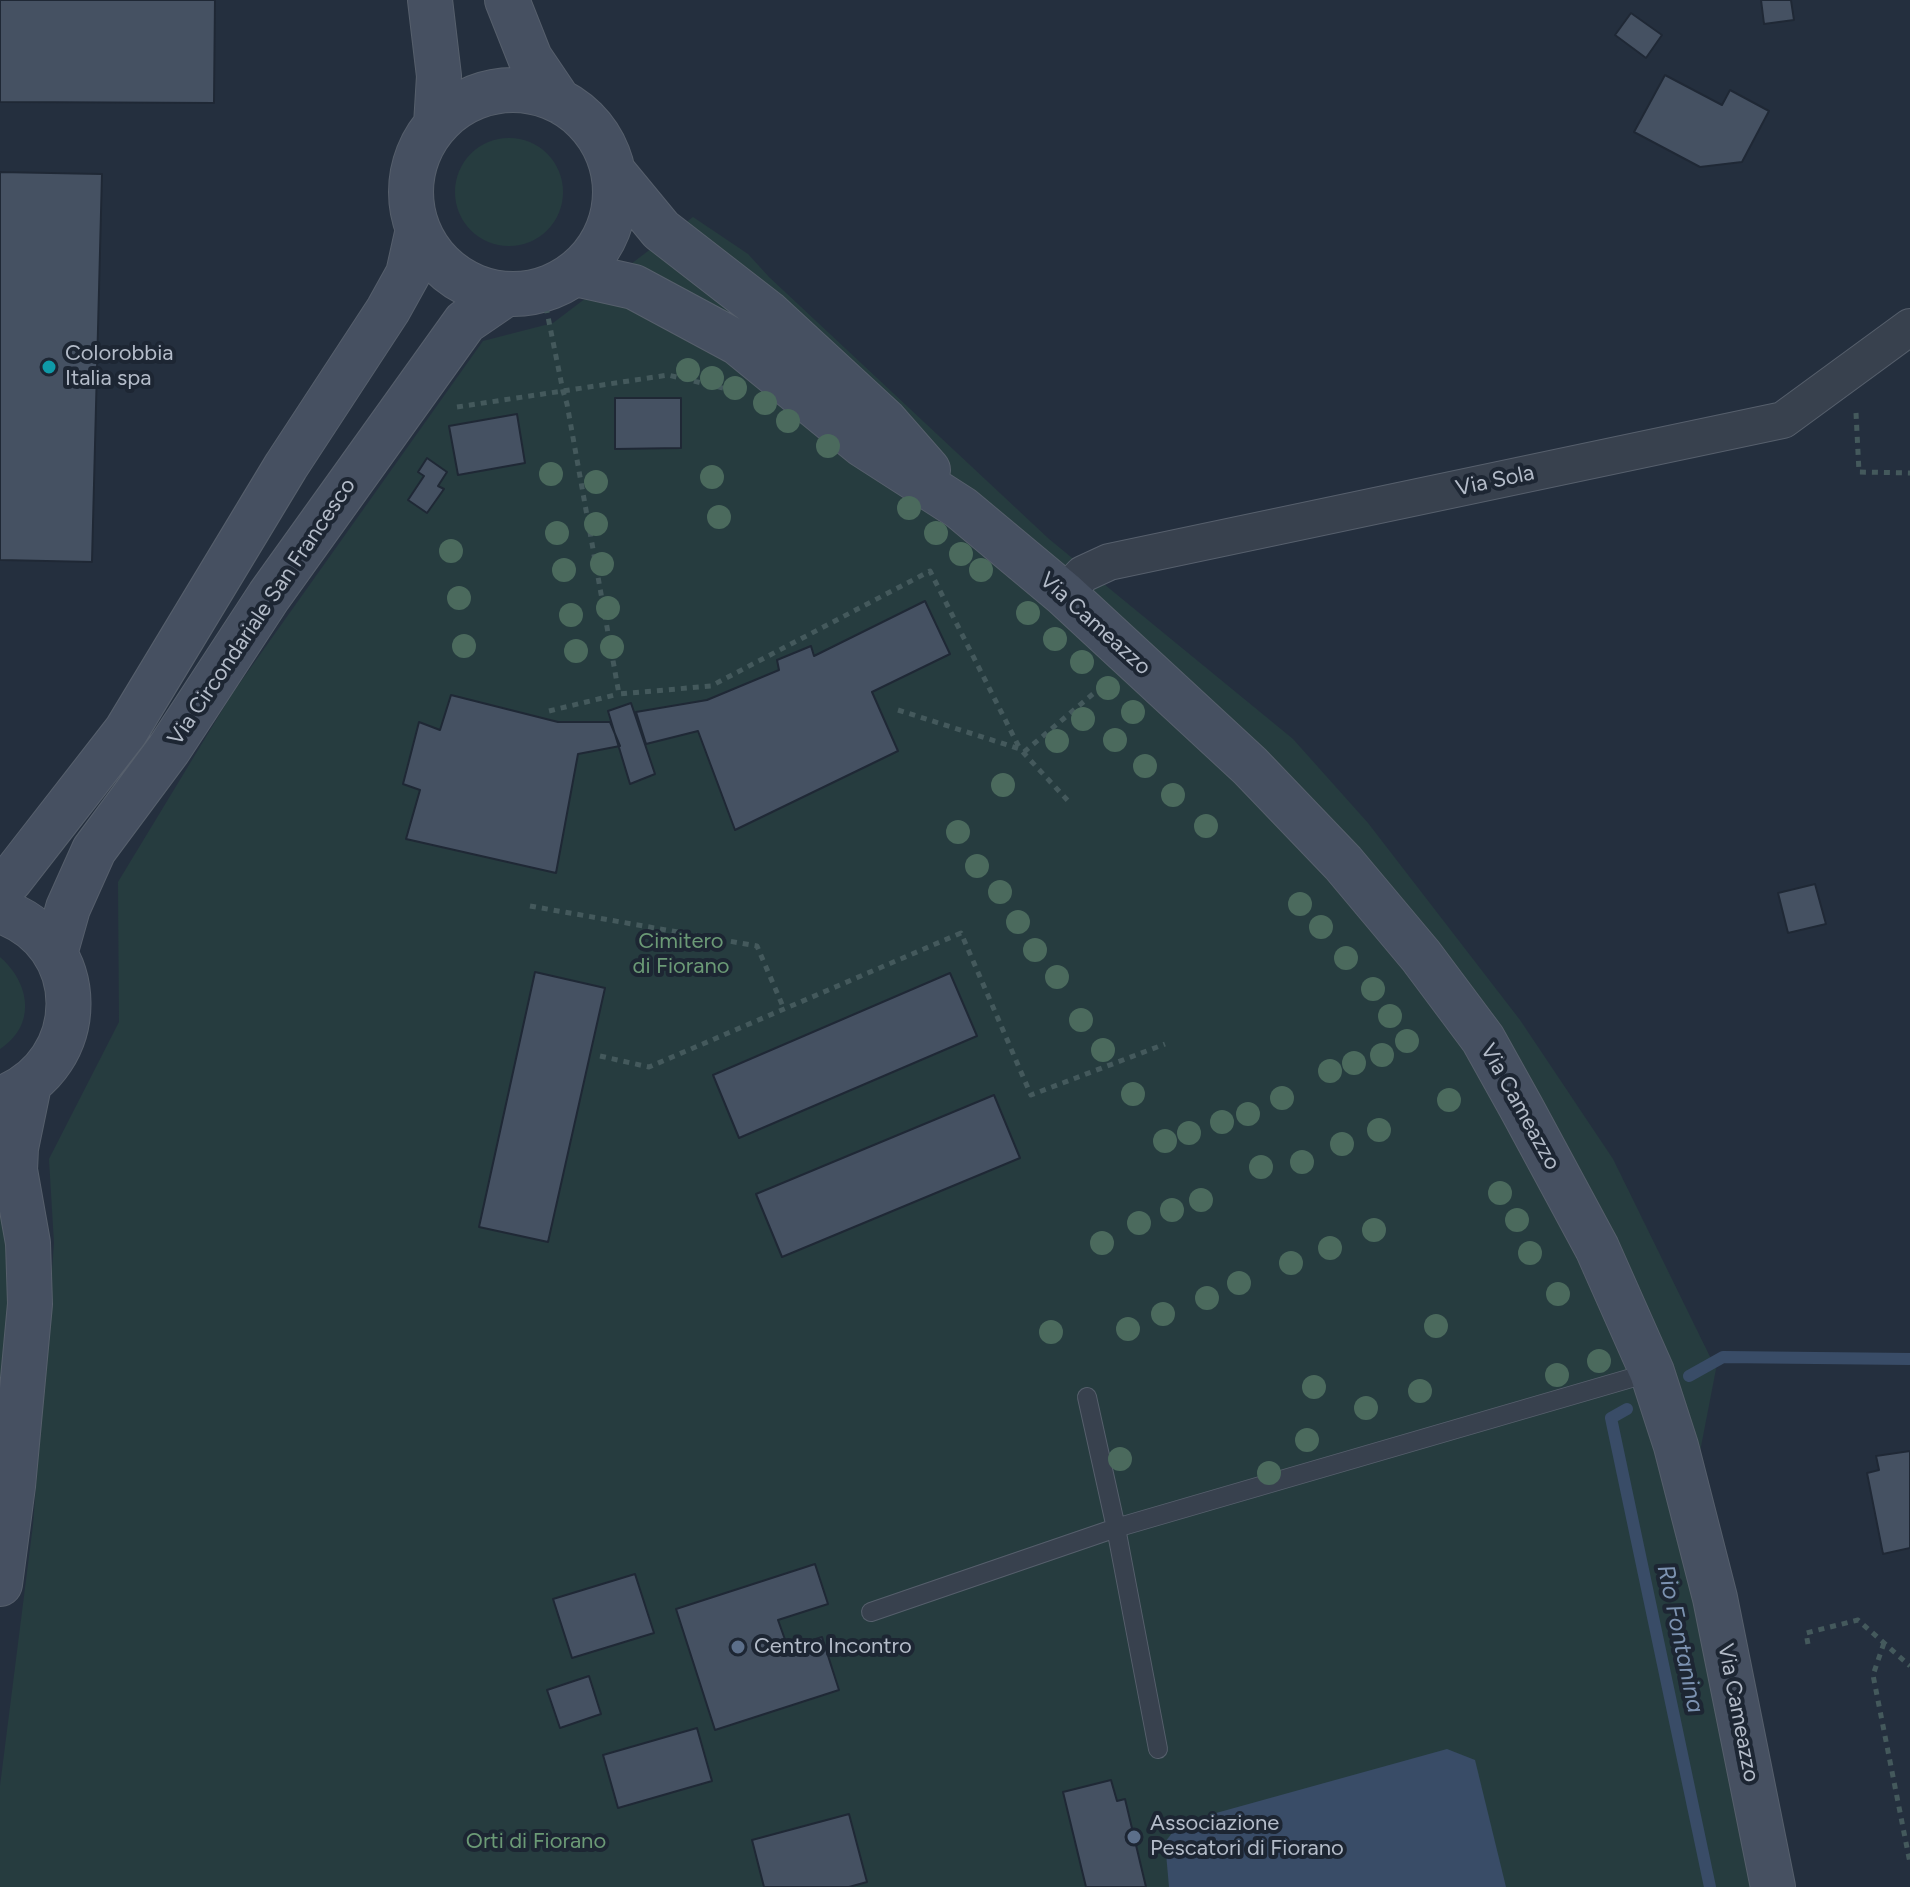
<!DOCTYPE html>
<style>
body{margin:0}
canvas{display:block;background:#242f3e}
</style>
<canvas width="1910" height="1887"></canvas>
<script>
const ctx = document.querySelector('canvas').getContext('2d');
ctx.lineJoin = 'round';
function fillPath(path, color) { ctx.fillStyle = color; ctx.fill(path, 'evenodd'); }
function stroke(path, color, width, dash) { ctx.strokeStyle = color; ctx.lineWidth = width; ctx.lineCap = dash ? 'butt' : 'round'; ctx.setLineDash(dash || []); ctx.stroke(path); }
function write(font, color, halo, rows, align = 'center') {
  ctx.font = font + ' Figtree,sans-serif'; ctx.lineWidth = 8; ctx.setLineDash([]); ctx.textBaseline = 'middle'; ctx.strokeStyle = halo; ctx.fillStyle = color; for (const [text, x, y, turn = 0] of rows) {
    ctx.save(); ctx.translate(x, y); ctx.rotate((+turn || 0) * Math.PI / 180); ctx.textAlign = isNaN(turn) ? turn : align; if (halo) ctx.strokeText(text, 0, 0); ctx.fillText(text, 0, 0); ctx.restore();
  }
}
const green = new Path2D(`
 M455 192a54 54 0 1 1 108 0a54 54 0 1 1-108 0Z
 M 693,217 L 748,254 L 769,277 L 1049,539 L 1293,739 L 1368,823 L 1520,1020 L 1613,1159 L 1716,1369 L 1691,1498 L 1780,1887 L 0,1887 L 0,1786 L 33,1525 L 54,1243 L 49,1159 L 119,1022 L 118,882 L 232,694 L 483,341 L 553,323 Z
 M 0,957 C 30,983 37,1025 0,1049 Z
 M 0,1182 L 12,1307 L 0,1419 Z`);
const water = new Path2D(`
 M 1447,1749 L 1475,1760 L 1506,1887 L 1169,1887 L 1165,1842 L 1180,1823 Z`);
const stream = new Path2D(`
 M 1689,1376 L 1723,1357 L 1910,1359
 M 1627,1409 L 1611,1418 L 1710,1887`);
const building = new Path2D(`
 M 0,0 L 215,0 L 214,103 L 0,102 Z
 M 1761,0 L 1791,0 L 1794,20 L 1764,24 Z
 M 1631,13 L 1662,35 L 1646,58 L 1615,35 Z
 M 1665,75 L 1722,105 L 1730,90 L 1769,111 L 1742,162 L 1700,167 L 1634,132 Z
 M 0,172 L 102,174 L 92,562 L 0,560 Z
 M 615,398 L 681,398 L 681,448 L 615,449 Z
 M 517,414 L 525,463 L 458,475 L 449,426 Z
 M 427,458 L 447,472 L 438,486 L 444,489 L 427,513 L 408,500 L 424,476 L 418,472 Z
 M 925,601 L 950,654 L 872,692 L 898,751 L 735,830 L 698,731 L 646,744 L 636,712 L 707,700 L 779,670 L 777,660 L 811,646 L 814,656 Z
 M 451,695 L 558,722 L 610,722 L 620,746 L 578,754 L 556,873 L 406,839 L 420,790 L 403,784 L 419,722 L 440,730 Z
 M 631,703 L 655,774 L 630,784 L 608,711 Z
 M 1815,884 L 1826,924 L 1788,933 L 1778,893 Z
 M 535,972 L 605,988 L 548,1242 L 479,1227 Z
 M 950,973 L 977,1036 L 739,1138 L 713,1075 Z
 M 994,1095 L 1020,1158 L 782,1257 L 756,1194 Z
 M 1910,1451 L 1910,1548 L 1883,1554 L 1867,1473 L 1879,1470 L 1876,1456 Z
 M 815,1564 L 828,1604 L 778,1620 L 788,1648 L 822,1637 L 839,1690 L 715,1730 L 676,1609 Z
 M 635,1574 L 654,1633 L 572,1658 L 553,1599 Z
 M 589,1676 L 601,1714 L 560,1728 L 547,1690 Z
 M 697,1728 L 712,1781 L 618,1808 L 603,1755 Z
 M 1111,1780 L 1117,1801 L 1125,1799 L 1146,1887 L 1086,1887 L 1063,1792 Z
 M 849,1814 L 867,1882 L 849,1887 L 764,1887 L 752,1840 Z`);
const path = new Path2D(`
 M 546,307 L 563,391 L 567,404 L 619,694 L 711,686 L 930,571 L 1020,749
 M 457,407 L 668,375 L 727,389
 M 1856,413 L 1859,472 L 1910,473
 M 898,710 L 1020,749 L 1070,803
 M 549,711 L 619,694
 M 1024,752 L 1100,688 L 1096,684
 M 530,906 L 757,946 L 784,1009
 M 600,1056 L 649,1067 L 961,933 L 1031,1095 L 1165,1044
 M 1884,1643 L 1873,1675 L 1910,1863
 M 1808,1644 L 1806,1633 L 1858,1620 L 1910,1666`);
const lane = new Path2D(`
 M 1087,1397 L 1116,1528 L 1158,1749
 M 871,1612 L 1116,1528 L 1652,1372`);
const street = new Path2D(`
 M 1064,594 L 1083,574 L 1109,562 L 1783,420 L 1910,327`);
const secondary = new Path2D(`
 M 430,0 L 439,76 L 436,125
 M 507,0 L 530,58 L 559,101
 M411 192a102 102 0 1 1 204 0a102 102 0 1 1-204 0Z
 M 614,173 L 661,230 L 768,313 L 885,421 L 928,470
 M 576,274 L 634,287 L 738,343 L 863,445 L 961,508 L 1064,594 L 1250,766 L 1343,863 L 1421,956 L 1483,1039 L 1522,1109 L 1597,1248 L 1652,1372 L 1676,1446 L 1715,1598 L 1773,1887
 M 0,887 L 10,880 L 126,731 L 286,466 L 388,310 L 408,274 L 418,229
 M 0,911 C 91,941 91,1064 2,1098
 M 55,954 L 68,908 L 94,850 L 169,749 L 269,596 L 465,322 L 506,294
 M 0,1584 L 13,1486 L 30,1304 L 28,1243 L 15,1170 L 16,1148 L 29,1085`);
const trees = [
 [688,370],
 [712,378],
 [735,388],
 [765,403],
 [788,421],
 [828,446],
 [551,474],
 [712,477],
 [596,482],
 [909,508],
 [719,517],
 [596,524],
 [557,533],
 [936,533],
 [451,551],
 [961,554],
 [602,564],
 [564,570],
 [981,570],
 [459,598],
 [608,608],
 [1028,613],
 [571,615],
 [1055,639],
 [464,646],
 [612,647],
 [576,651],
 [1082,662],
 [1108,688],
 [1133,712],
 [1083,719],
 [1115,740],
 [1057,741],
 [1145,766],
 [1003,785],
 [1173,795],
 [1206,826],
 [958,832],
 [977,866],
 [1000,892],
 [1300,904],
 [1018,922],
 [1321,927],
 [1035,950],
 [1346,958],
 [1057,977],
 [1373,989],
 [1390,1016],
 [1081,1020],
 [1407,1041],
 [1103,1050],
 [1382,1055],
 [1354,1063],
 [1330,1071],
 [1133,1094],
 [1282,1098],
 [1449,1100],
 [1248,1114],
 [1222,1122],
 [1379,1130],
 [1189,1133],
 [1165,1141],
 [1342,1144],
 [1302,1162],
 [1261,1167],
 [1500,1193],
 [1201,1200],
 [1172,1210],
 [1517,1220],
 [1139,1223],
 [1374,1230],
 [1102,1243],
 [1330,1248],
 [1530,1253],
 [1291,1263],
 [1239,1283],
 [1558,1294],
 [1207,1298],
 [1163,1314],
 [1436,1326],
 [1128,1329],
 [1051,1332],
 [1599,1361],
 [1557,1375],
 [1314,1387],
 [1420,1391],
 [1366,1408],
 [1307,1440],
 [1120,1459],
 [1269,1473]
];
const markers = [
 [49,367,8,"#0f9aa8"],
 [738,1647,8,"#5c6f8a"],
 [1134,1837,8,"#5c6f8a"]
];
const poiNames = [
 ["Colorobbia",65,354],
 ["Italia spa",65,379],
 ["Centro Incontro",754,1647],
 ["Associazione",1150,1824],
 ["Pescatori di Fiorano",1150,1849]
];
const streetNames = [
 ["Via Sola",1495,481,-12],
 ["Via Circondariale San Francesco",262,612,-56],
 ["Via Cameazzo",1095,624,42],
 ["Via Cameazzo",1520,1107,61],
 ["Via Cameazzo",1738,1713,79]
];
const parkNames = [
 ["Cimitero",681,942],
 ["di Fiorano",681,967],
 ["Orti di Fiorano",536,1842]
];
const waterNames = [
 ["Rio Fontanina",1680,1639,78]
];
fillPath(green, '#263c3f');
fillPath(water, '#394c67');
stroke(stream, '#394c67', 12);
fillPath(building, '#455162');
stroke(building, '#1f2835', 2);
stroke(lane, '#565f6c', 20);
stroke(street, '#565f6c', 38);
stroke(secondary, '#565f6c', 46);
stroke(path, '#44595c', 5, [6, 6]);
stroke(lane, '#38414e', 18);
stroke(street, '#38414e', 36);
stroke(secondary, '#465061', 44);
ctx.fillStyle = '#4b6a5d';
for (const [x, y] of trees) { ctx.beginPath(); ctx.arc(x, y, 12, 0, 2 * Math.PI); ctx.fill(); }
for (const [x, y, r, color] of markers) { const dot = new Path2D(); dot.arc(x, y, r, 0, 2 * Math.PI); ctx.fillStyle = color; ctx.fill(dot); stroke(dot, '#1d2633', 3); }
write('22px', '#b4bcc9', '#1d2633', poiNames, 'left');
write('22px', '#b4bcc9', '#1d2633', streetNames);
write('22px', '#6b9a76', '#1d2633', parkNames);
write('italic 24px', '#7c92b1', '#1d2633', waterNames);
</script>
